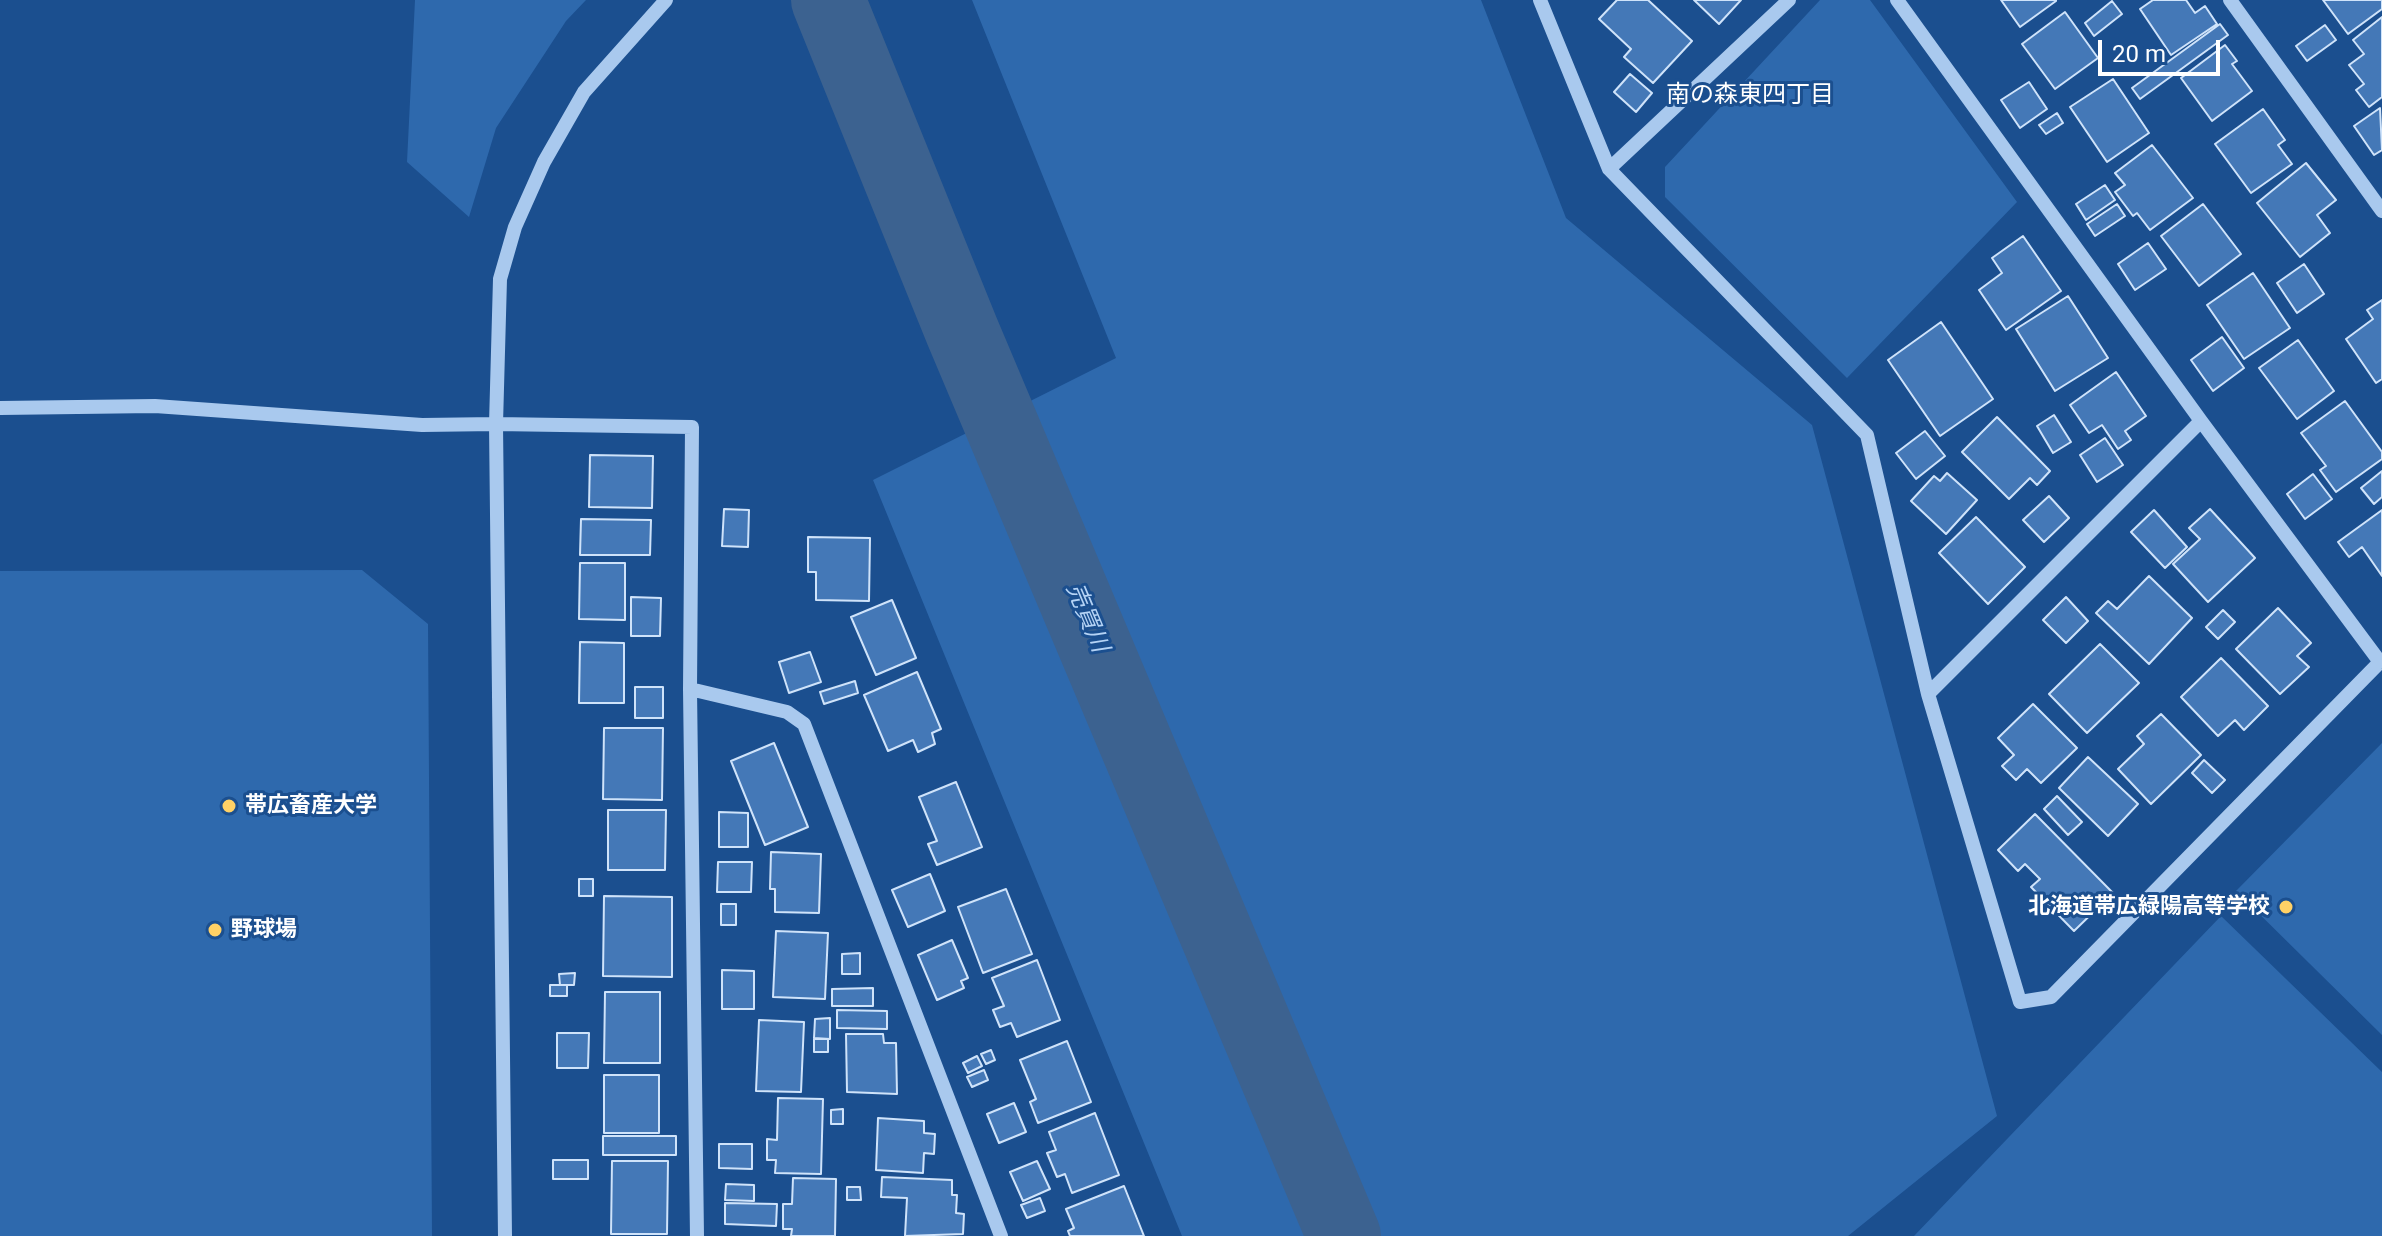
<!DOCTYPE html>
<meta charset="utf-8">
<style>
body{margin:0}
#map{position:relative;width:2382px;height:1236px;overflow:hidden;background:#1b4f8f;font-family:Roboto,sans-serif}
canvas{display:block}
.scale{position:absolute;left:2098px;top:40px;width:122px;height:36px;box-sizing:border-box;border:4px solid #fff;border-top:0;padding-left:10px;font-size:24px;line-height:28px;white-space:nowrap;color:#fff;-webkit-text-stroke:6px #1b4f8f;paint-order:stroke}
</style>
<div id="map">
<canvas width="2382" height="1236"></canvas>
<div class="scale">20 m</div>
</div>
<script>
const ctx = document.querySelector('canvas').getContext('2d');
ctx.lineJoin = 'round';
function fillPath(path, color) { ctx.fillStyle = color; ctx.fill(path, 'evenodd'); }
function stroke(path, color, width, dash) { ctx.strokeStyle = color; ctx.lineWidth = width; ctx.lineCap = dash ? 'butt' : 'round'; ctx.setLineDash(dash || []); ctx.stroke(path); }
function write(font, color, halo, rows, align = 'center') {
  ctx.font = font + ' Roboto,"Noto Sans JP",sans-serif'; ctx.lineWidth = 6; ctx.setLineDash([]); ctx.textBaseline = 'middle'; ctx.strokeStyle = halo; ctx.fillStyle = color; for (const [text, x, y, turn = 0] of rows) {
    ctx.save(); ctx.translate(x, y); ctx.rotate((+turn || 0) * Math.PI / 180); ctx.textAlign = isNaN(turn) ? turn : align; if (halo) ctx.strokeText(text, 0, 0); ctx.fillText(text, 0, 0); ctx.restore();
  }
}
const green = new Path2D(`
 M 415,0 L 586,0 L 566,21 L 496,128 L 469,217 L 407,162 Z
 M 972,0 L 1481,0 L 1566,218 L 1812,425 L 1997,1116 L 1848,1236 L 1182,1236 L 873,480 L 1116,358 Z
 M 1820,0 L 1870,0 L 2017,202 L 1847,378 L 1665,197 L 1665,167 Z
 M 362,570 L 428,624 L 432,1236 L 0,1236 L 0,571 Z
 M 2382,743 L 2382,1035 L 2236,891 Z
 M 2221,916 L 2382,1072 L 2382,1236 L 1914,1236 Z`);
const river = new Path2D(`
 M 828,0 L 962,331 L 1344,1236`);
const building = new Path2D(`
 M 1617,0 L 1648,0 L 1692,41 L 1653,83 L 1624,57 L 1631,49 L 1599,19 Z
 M 1694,0 L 1741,0 L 1719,24 Z
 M 2001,0 L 2056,0 L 2056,1 L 2020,27 Z
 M 2153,0 L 2186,0 L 2195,13 L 2205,6 L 2217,24 L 2171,55 L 2140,9 Z
 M 2323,0 L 2382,0 L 2382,9 L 2348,34 Z
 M 2112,1 L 2122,14 L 2094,36 L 2085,23 Z
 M 2065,12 L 2098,58 L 2055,89 L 2022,44 Z
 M 2382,17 L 2382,97 L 2369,107 L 2356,90 L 2364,84 L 2349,65 L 2364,54 L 2353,40 Z
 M 2220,24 L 2228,35 L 2140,99 L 2132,88 Z
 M 2325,25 L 2336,40 L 2307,61 L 2296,46 Z
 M 2225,45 L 2237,61 L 2232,64 L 2252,91 L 2212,121 L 2181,78 Z
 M 1630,74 L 1652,93 L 1636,112 L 1614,92 Z
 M 2113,79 L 2149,133 L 2107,162 L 2070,107 Z
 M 2029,82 L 2047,109 L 2020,128 L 2001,100 Z
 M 2380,108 L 2382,150 L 2374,155 L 2354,126 Z
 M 2263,109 L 2285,140 L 2278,145 L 2292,164 L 2251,193 L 2215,144 Z
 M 2057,113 L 2063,123 L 2046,134 L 2039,125 Z
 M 2152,145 L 2193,198 L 2150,230 L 2137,213 L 2133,216 L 2115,192 L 2125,185 L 2115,173 Z
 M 2306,163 L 2336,200 L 2317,215 L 2330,233 L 2300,257 L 2257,203 Z
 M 2105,185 L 2115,200 L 2086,220 L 2076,204 Z
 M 2117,204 L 2125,216 L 2095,236 L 2087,224 Z
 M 2203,204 L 2241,254 L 2199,286 L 2161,236 Z
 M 2023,236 L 2061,291 L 2006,330 L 1979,290 L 2002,273 L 1992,258 Z
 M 2148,243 L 2166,269 L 2135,290 L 2118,264 Z
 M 2304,264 L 2324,294 L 2297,313 L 2277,283 Z
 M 2253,273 L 2290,328 L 2244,359 L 2207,305 Z
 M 2068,296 L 2108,358 L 2055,391 L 2016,329 Z
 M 2382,300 L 2382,379 L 2376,383 L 2346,339 L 2373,319 L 2367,310 Z
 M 1941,322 L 1993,399 L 1940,436 L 1888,360 Z
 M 2222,337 L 2244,368 L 2213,391 L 2191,360 Z
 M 2298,340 L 2334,391 L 2297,419 L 2259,368 Z
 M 2116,372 L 2146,416 L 2125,431 L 2131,440 L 2118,449 L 2102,425 L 2089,433 L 2070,405 Z
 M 2345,401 L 2382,452 L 2382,459 L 2336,492 L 2320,470 L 2326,466 L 2301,433 Z
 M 2054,415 L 2071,442 L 2053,453 L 2037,426 Z
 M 1997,417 L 2050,471 L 2037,485 L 2030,478 L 2009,499 L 1962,452 Z
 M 1925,431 L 1945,456 L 1916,479 L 1896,453 Z
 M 2105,438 L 2123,465 L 2097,482 L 2080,455 Z
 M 590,455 L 653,456 L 652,508 L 589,507 Z
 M 2382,471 L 2382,497 L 2374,504 L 2361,488 Z
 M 1947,473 L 1977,500 L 1946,534 L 1911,501 L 1934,476 L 1940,481 Z
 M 2313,474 L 2332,499 L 2305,519 L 2287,494 Z
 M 2049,496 L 2069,518 L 2044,542 L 2023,520 Z
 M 724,509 L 749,510 L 748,547 L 722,546 Z
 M 2210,509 L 2255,558 L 2208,602 L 2173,564 L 2200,539 L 2189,528 Z
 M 2154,510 L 2187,547 L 2165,568 L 2131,532 Z
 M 2382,510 L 2382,576 L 2362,547 L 2349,557 L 2338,542 Z
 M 1976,517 L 2025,567 L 1988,604 L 1939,553 Z
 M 581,519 L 651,520 L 650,555 L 580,555 Z
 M 808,537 L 870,538 L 869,601 L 816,600 L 816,572 L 808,572 Z
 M 580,563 L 625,563 L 625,620 L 579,619 Z
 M 2149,576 L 2192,618 L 2149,664 L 2096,613 L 2108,601 L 2117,609 Z
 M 631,597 L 661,598 L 660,636 L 631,636 Z
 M 2066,597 L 2088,621 L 2066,643 L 2043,620 Z
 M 892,600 L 916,658 L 876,675 L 851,617 Z
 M 2278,608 L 2311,643 L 2297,656 L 2309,667 L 2280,694 L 2236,649 Z
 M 2223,610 L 2235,622 L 2218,639 L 2206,627 Z
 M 580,642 L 624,643 L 624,703 L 579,703 Z
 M 2100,644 L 2139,683 L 2087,733 L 2049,694 Z
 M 810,652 L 821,682 L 789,693 L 779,662 Z
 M 2221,658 L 2268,706 L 2244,730 L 2235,720 L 2218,736 L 2181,697 Z
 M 917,672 L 941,729 L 932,733 L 935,744 L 918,752 L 913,740 L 888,751 L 864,695 Z
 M 855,681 L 858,693 L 824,704 L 820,692 Z
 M 635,687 L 663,687 L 663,718 L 635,718 Z
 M 2033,704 L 2077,748 L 2041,783 L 2027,769 L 2016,780 L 2002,766 L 2014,755 L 1998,738 Z
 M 2161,714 L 2201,755 L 2151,804 L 2118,769 L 2144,744 L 2137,736 Z
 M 604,728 L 663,728 L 662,800 L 603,799 Z
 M 774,743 L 808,827 L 765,845 L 731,761 Z
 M 2088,757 L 2138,804 L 2108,836 L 2059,788 Z
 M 2204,760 L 2225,780 L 2212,793 L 2192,773 Z
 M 956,782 L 982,847 L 937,865 L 928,844 L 937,841 L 919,797 Z
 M 2057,796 L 2082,822 L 2068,835 L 2044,809 Z
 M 608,810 L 666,810 L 665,870 L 608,870 Z
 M 719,812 L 748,813 L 748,847 L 719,847 Z
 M 2035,814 L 2113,893 L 2074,931 L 2031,887 L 2040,879 L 2025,864 L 2018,871 L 1998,850 Z
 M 771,852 L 821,854 L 819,913 L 775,912 L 775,889 L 770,889 Z
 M 718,862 L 752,862 L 751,892 L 717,892 Z
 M 930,874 L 945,911 L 908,927 L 892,890 Z
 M 579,879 L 593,879 L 593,896 L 579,896 Z
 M 1006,889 L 1032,954 L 983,973 L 958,907 Z
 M 604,896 L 672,897 L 672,977 L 603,976 Z
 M 721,904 L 736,904 L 736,925 L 721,925 Z
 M 776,931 L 828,933 L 825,999 L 773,997 Z
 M 952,940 L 968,978 L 961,981 L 964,988 L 937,1000 L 918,955 Z
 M 860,953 L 860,974 L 842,974 L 842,954 Z
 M 1037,960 L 1060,1020 L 1017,1037 L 1011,1023 L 1000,1027 L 993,1010 L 1004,1006 L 992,978 Z
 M 722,970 L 754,971 L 754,1009 L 722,1009 Z
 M 575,973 L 574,985 L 560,985 L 559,974 Z
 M 550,985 L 567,985 L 567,996 L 550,996 Z
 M 873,988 L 873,1006 L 832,1006 L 832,989 Z
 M 605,992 L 660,992 L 660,1063 L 604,1063 Z
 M 837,1010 L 887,1011 L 887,1029 L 837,1028 Z
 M 830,1018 L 830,1039 L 814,1038 L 815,1019 Z
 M 759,1020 L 804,1022 L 801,1092 L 756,1091 Z
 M 557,1033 L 589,1033 L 588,1068 L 557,1068 Z
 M 846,1034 L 883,1034 L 884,1043 L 896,1043 L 897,1094 L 847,1092 Z
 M 814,1039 L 828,1039 L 828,1052 L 814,1052 Z
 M 1067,1041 L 1091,1102 L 1038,1123 L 1030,1102 L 1036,1099 L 1020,1060 Z
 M 991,1050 L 995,1060 L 986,1064 L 981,1054 Z
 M 977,1056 L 982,1066 L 968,1073 L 963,1063 Z
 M 984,1070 L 988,1080 L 972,1087 L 967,1077 Z
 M 604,1075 L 659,1075 L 659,1133 L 604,1133 Z
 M 778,1098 L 823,1099 L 821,1174 L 775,1173 L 776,1160 L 767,1160 L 767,1139 L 777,1140 Z
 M 1014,1103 L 1026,1132 L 999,1143 L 987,1114 Z
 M 843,1109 L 843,1124 L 831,1124 L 831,1110 Z
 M 1095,1113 L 1119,1175 L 1072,1193 L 1065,1174 L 1057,1177 L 1047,1153 L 1056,1150 L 1049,1132 Z
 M 878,1118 L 924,1121 L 924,1133 L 935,1134 L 934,1154 L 924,1153 L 923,1173 L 876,1170 Z
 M 603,1136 L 676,1136 L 676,1155 L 603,1155 Z
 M 719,1144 L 752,1144 L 752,1169 L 719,1168 Z
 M 553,1160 L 588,1160 L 588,1179 L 553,1179 Z
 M 612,1161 L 668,1161 L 667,1234 L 611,1234 Z
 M 1037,1161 L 1050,1189 L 1023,1201 L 1010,1172 Z
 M 882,1177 L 952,1180 L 952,1195 L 957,1195 L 956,1213 L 964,1214 L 963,1234 L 905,1236 L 907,1198 L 881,1197 Z
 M 793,1178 L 836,1179 L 835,1236 L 791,1236 L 792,1229 L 783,1229 L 783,1204 L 792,1204 Z
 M 726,1184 L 754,1185 L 754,1201 L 725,1200 Z
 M 1124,1186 L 1144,1236 L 1070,1236 L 1068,1231 L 1074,1228 L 1066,1209 Z
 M 847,1187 L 860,1187 L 861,1200 L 847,1200 Z
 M 1040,1198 L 1045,1211 L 1027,1218 L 1021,1205 Z
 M 725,1203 L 777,1204 L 776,1226 L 725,1224 Z`);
const minor = new Path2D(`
 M 1540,0 L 1609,169 L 1867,435 L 1928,694 L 2020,1002 L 2051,997 L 2382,660
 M 1897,0 L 2201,421 L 2380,662
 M 2230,0 L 2382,211
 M 1609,169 L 1789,0
 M 0,408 L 155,406 L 422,425 L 496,424 L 692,427 L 690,689 L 697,1236
 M 690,689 L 787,712 L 804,724 L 1001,1236
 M 1928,694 L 2201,421
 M 505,1236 L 496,424 L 500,279 L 515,227 L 544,162 L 584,92 L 666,0`);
const markers = [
 [229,806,8,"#ffd166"],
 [2286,907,8,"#ffd166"],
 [215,930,8,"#ffd166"]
];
const poiNames = [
 ["帯広畜産大学",245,806],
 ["北海道帯広緑陽高等学校",2270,907,"right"],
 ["野球場",231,930]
];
const neighbourhoodNames = [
 ["南の森東四丁目",1750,96]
];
const waterNames = [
 ["売買川",1086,618,67]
];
fillPath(green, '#2e69ad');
stroke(river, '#3c6290', 74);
fillPath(building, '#4478b7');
stroke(building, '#cfe3fa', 2);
stroke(minor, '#a9c9ee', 14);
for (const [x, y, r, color] of markers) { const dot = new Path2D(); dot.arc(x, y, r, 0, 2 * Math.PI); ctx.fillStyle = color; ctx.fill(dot); stroke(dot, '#1b4f8f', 3); }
write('bold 22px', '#fff', '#1b4f8f', poiNames, 'left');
write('24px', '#fff', '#1b4f8f', neighbourhoodNames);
write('italic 24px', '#b5d3f5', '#1b4f8f', waterNames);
</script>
